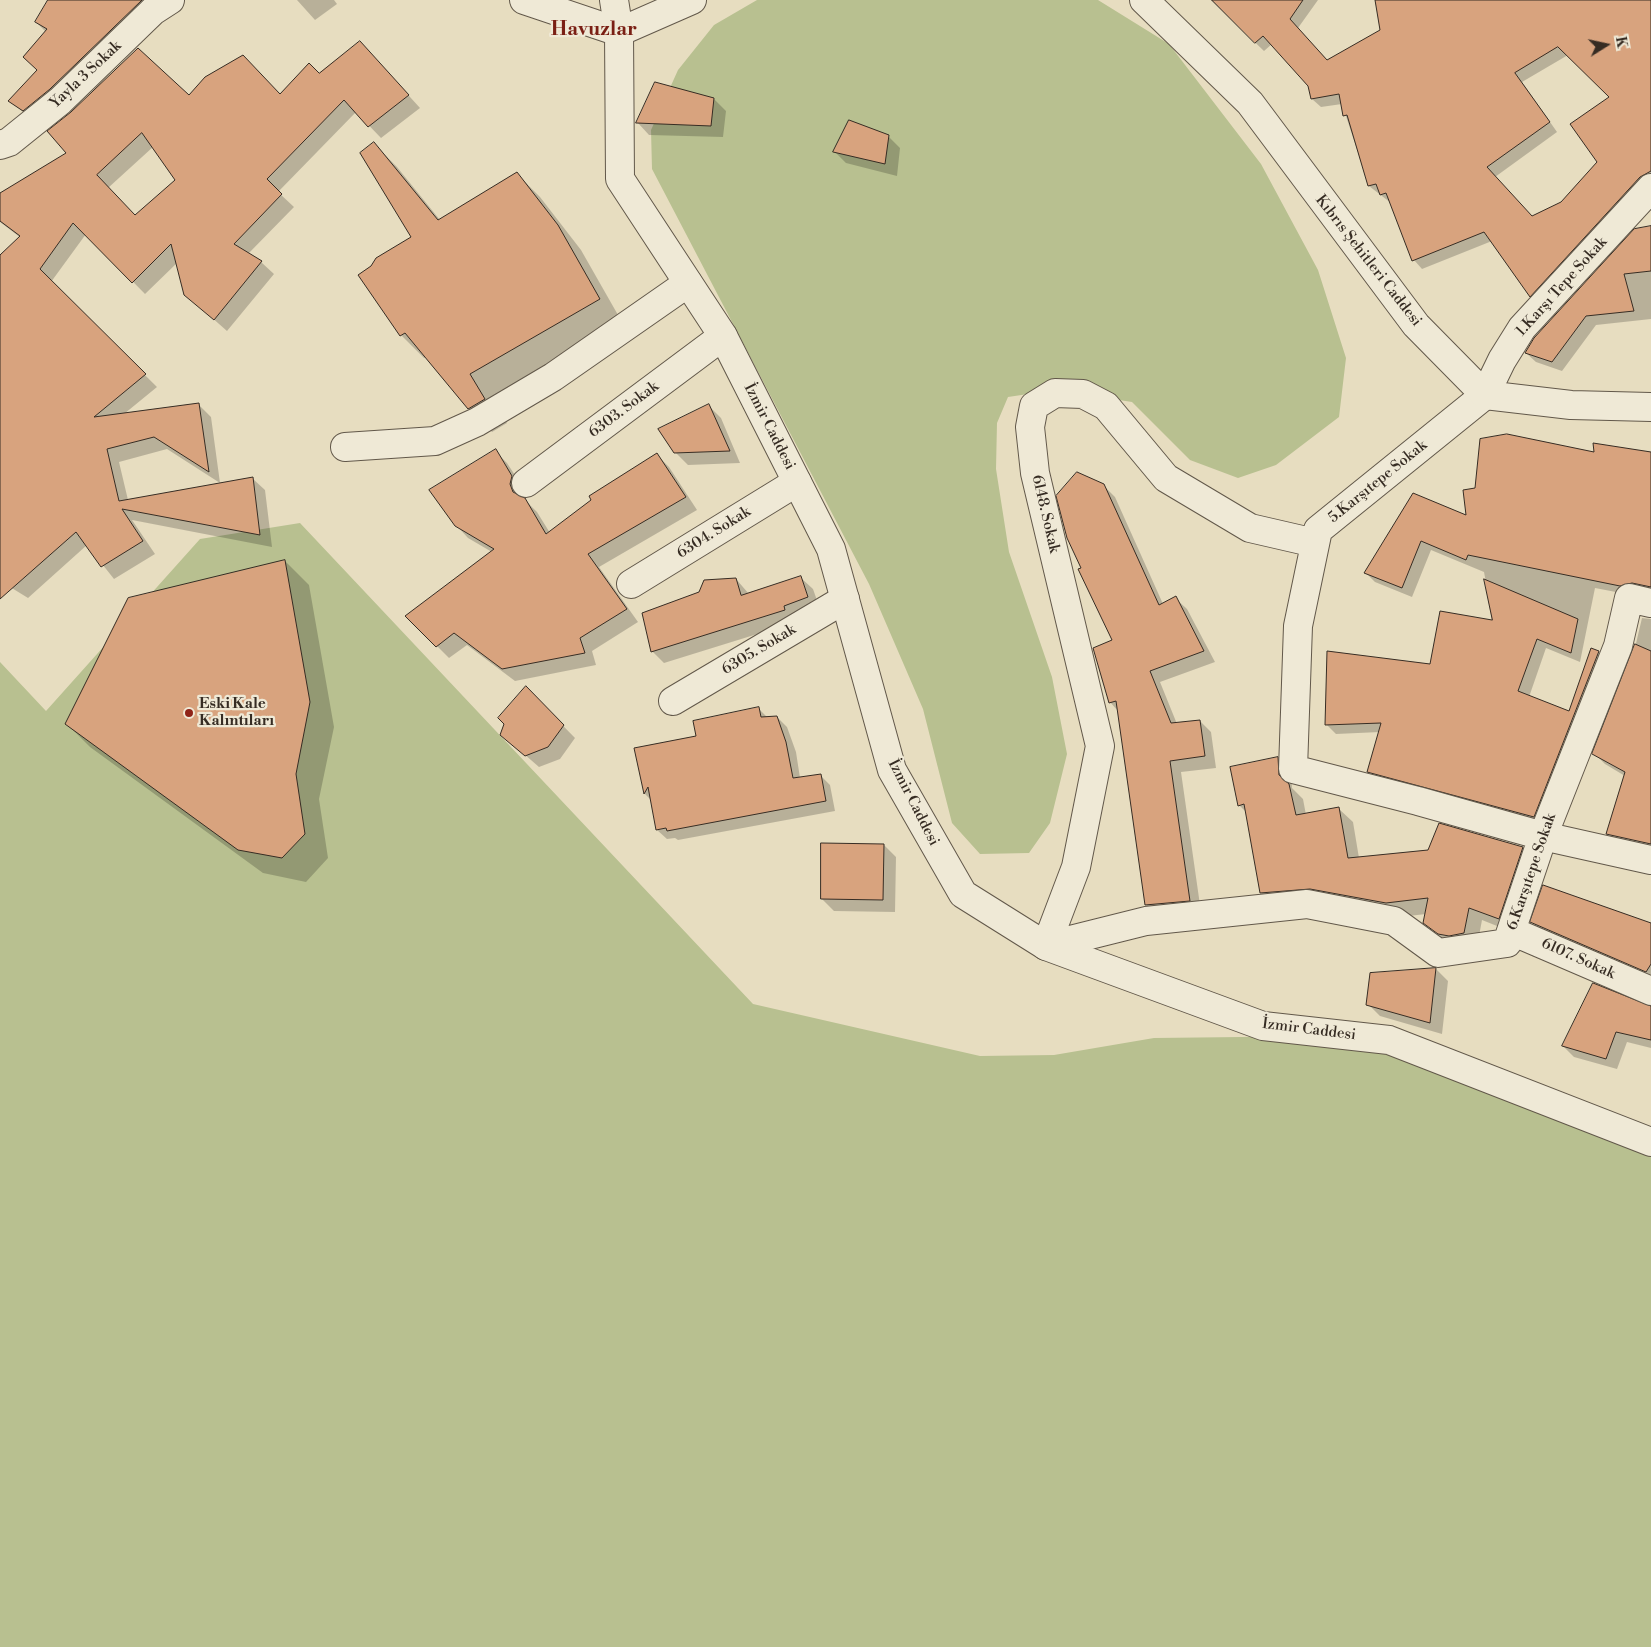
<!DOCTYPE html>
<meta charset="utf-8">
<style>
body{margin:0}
#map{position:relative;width:1651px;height:1647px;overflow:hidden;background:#e7ddc0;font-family:"Libre Bodoni",serif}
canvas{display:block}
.north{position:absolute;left:1581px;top:20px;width:50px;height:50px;-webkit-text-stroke:4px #efe9d6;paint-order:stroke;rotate:80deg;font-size:14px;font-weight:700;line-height:20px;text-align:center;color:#362c23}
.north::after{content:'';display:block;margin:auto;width:18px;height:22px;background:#362c23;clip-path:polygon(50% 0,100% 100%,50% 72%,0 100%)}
</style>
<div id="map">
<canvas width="1651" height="1647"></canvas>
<div class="north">K</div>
</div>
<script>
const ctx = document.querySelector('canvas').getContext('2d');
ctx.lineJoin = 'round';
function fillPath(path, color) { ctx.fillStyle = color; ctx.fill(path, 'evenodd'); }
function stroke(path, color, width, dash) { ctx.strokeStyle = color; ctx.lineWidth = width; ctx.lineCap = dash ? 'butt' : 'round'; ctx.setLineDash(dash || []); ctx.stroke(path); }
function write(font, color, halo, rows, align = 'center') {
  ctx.font = font + ' "Libre Bodoni",serif'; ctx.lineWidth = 4.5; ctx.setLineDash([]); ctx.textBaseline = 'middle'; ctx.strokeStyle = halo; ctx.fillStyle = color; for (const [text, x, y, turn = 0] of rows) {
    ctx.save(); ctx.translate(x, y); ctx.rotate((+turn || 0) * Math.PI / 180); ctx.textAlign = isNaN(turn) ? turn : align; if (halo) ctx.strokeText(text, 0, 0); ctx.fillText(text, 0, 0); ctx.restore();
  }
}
const green = new Path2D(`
 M 757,0 L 1098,0 L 1169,44 L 1261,164 L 1318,270 L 1346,358 L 1339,417 L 1276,465 L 1238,478 L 1190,460 L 1132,402 L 1055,390 L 1008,397 L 997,423 L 996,469 L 1009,552 L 1052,677 L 1067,754 L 1050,823 L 1029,853 L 980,854 L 952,823 L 923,709 L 869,584 L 652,169 L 651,130 L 678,70 L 714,25 Z
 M 300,523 L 753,1004 L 980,1056 L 1054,1055 L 1154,1038 L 1330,1036 L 1407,1052 L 1651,1155 L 1651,1647 L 0,1647 L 0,662 L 46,711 L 200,539 Z`);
const shadow = new Path2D(`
 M 50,0 L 171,0 L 34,121 L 10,101 L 38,70 L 46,32 L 36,22 Z
 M 297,0 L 334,0 L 337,4 L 315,20 Z
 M 1211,0 L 1318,0 L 1298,28 L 1328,61 L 1382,31 L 1376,0 L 1651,0 L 1651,185 L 1539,304 L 1531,296 L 1492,241 L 1422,269 L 1414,260 L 1391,203 L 1369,186 L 1342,104 L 1321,107 L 1312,99 L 1309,85 L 1272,44 L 1264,51 ZM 1568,55 L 1611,97 L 1598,162 L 1562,203 L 1532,217 L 1495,177 L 1557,132 L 1522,82 Z
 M 372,55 L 420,108 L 381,138 L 356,112 L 278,192 L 294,207 L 248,254 L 261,262 L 274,274 L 227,331 L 185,294 L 177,263 L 145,294 L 86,234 L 51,282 L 157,387 L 124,414 L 198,404 L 211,417 L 220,483 L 167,449 L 119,462 L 128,500 L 252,478 L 265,490 L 272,547 L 132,520 L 155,554 L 114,579 L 87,545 L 28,598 L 2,582 L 0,585 L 0,257 L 21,238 L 0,222 L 0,195 L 190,97 L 280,95 L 319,75 ZM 153,147 L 176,181 L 135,217 L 108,188 Z
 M 714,99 L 726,111 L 723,137 L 649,135 L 638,123 Z
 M 888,136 L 900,148 L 897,176 L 846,163 L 834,151 Z
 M 374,144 L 397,167 L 440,220 L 517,174 L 540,197 L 581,250 L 622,322 L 493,397 L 507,423 L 492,432 L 468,408 L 427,357 L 424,358 L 401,335 L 413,237 Z
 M 1651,227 L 1651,319 L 1596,325 L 1562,371 L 1536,362 L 1526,353 Z
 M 709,406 L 721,418 L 740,463 L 688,465 L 675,452 Z
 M 495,451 L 507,463 L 524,489 L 522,497 L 537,512 L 550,533 L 657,455 L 669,467 L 697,510 L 599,567 L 638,622 L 592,651 L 596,665 L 515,681 L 467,645 L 449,658 L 407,616 L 492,552 L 468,538 L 456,525 Z
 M 1595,453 L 1651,453 L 1651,594 L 1621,593 L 1595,588 L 1580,662 L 1546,648 L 1529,697 L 1569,712 L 1598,653 L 1608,662 L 1543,826 L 1377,781 L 1368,771 L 1380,732 L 1336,734 L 1326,724 L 1432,665 L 1493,621 L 1484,572 L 1431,550 L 1412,597 L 1375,582 L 1366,573 L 1413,494 L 1467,517 L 1476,489 Z
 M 1103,485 L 1115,497 L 1163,604 L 1175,598 L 1187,609 L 1215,662 L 1160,682 L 1177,724 L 1200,721 L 1211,732 L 1216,768 L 1181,772 L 1201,912 L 1158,916 L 1146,905 L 1118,711 L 1110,702 L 1113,641 L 1083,569 Z
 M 285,561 L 309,585 L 334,727 L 319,799 L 328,858 L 306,882 L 263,873 L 90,747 L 66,723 Z
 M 800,577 L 813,589 L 820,609 L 796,622 L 664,663 L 652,651 L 736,579 L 749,594 Z
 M 1642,618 L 1651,619 L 1651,852 L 1619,845 L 1608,834 L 1625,776 L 1605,764 L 1594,753 L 1634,652 Z
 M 526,688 L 575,738 L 560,759 L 539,767 L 501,734 Z
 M 758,708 L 768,718 L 777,717 L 787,727 L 796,752 L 800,778 L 820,775 L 830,785 L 835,811 L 678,840 L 675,838 L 667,839 L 657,830 L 652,801 L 645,794 L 635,749 L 697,737 Z
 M 1277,758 L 1291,772 L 1292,788 L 1303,799 L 1306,815 L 1339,809 L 1353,822 L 1359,858 L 1522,848 L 1536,861 L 1512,932 L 1482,920 L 1477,947 L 1453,947 L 1424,922 L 1426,914 L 1400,917 L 1275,906 L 1261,893 L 1247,813 L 1239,805 Z
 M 884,845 L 896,857 L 895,912 L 834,911 L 822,899 Z
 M 1532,922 L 1651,925 L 1651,979 L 1543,933 Z
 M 1436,969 L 1448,981 L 1442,1034 L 1380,1016 L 1368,1004 Z
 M 1651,1007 L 1651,1048 L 1627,1042 L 1617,1069 L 1574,1057 L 1563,1046 Z`);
const building = new Path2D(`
 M 48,0 L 142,0 L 50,89 L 23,111 L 8,101 L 37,70 L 23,57 L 47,29 L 35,22 Z
 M 1212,0 L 1303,0 L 1290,19 L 1327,60 L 1380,30 L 1375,0 L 1651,0 L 1651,171 L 1640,177 L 1530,297 L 1484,232 L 1412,261 L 1386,193 L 1380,195 L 1376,184 L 1368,186 L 1347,115 L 1343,116 L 1339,94 L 1311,99 L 1308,86 L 1263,36 L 1255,43 ZM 1558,47 L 1609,97 L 1570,124 L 1597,162 L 1561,202 L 1532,216 L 1487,167 L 1550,122 L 1515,73 Z
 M 360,41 L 409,95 L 368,127 L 344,100 L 267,179 L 282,194 L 234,244 L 262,261 L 214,320 L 184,295 L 171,244 L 132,283 L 73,223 L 40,269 L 146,374 L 94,417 L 199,403 L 209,472 L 154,437 L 107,449 L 119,501 L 253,477 L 260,535 L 122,509 L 143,541 L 101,567 L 76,532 L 0,599 L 0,255 L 20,236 L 0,221 L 0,193 L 66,153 L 47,131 L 71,112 L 138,48 L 189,95 L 205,77 L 243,55 L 280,94 L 309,63 L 319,73 ZM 142,133 L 175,180 L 135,215 L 97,175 Z
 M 655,82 L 714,98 L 711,126 L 636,123 Z
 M 849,120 L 889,135 L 885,164 L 833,152 Z
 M 374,142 L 438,220 L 517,172 L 558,225 L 600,299 L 470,374 L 485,399 L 468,409 L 405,333 L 400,336 L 358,275 L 371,266 L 376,258 L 411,237 L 360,153 Z
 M 1651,226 L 1651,271 L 1624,274 L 1634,311 L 1586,316 L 1552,362 L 1525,353 L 1534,338 L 1634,229 Z
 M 709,404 L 730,451 L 674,453 L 658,429 Z
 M 1507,434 L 1594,452 L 1593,443 L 1651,452 L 1651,587 L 1632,583 L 1620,586 L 1468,555 L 1466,560 L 1421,541 L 1402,588 L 1364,573 L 1413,493 L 1466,515 L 1463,490 L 1475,488 L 1480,439 Z
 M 496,449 L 512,476 L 510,484 L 513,492 L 525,498 L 546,534 L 591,500 L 589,496 L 657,453 L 686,497 L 588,554 L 627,609 L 580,638 L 585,653 L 502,669 L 454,633 L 436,647 L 405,616 L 494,549 L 455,526 L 429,490 Z
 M 1077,472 L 1104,484 L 1159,605 L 1176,596 L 1204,651 L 1150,671 L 1171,723 L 1200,720 L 1205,756 L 1170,761 L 1190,901 L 1145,905 L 1116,701 L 1109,703 L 1093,648 L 1112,640 L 1078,569 L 1081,568 L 1067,538 L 1056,496 Z
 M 285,560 L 310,702 L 296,774 L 305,834 L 282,858 L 238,850 L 65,724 L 128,598 Z
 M 801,576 L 808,597 L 784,606 L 785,610 L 651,652 L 642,613 L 699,592 L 704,580 L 736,578 L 741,595 Z
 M 1484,579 L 1578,619 L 1571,653 L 1537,639 L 1518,691 L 1569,711 L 1591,648 L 1599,651 L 1534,817 L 1367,772 L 1381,723 L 1325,725 L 1327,651 L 1430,664 L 1440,611 L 1492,620 Z
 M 1635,644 L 1651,651 L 1651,844 L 1606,834 L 1625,772 L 1592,754 Z
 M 526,686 L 564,725 L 548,747 L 525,756 L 500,735 L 504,724 L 498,718 Z
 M 759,707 L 761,717 L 777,716 L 786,742 L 793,778 L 821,774 L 826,801 L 667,831 L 666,828 L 656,830 L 648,787 L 644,794 L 634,748 L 696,736 L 693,721 Z
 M 1278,757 L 1279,775 L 1289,784 L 1296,815 L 1339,807 L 1348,858 L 1428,850 L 1439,823 L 1523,847 L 1499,919 L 1469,908 L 1464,933 L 1449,936 L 1438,934 L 1423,923 L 1428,898 L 1386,903 L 1310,889 L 1260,893 L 1244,804 L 1238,806 L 1230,767 Z
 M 821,843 L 884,844 L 883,900 L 821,899 Z
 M 1543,885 L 1651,923 L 1651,964 L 1646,972 L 1530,922 Z
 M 1436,968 L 1430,1023 L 1366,1005 L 1370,973 Z
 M 1593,983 L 1651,1006 L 1651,1040 L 1616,1032 L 1606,1059 L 1562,1046 Z`);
const minor = new Path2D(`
 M 614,0 L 619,32
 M 0,145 L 9,142 L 60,101 L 153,11 L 170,0
 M 1651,188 L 1522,328 L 1502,360 L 1485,395 L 1318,530 L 1298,626 L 1293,769 L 1418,801 L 1543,836 L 1651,860
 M 345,447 L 435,441 L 477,422 L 553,377 L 688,283
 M 526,483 L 723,336
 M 631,584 L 797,482
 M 673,701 L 845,599
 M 1507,943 L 1516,933 L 1651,991
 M 1046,946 L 1076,867 L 1100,746 L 1035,473 L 1030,427 L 1034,406 L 1055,393 L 1083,394 L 1106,406 L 1166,478 L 1250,528 L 1315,543
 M 1046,946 L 1146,921 L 1307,904 L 1394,921 L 1438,953 L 1507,943 L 1543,836 L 1618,646 L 1629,598 L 1651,603`);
const tertiary = new Path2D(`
 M 524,0 L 619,32 L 692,0
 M 1144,0 L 1250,103 L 1416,325 L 1485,395 L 1571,405 L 1651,407
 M 619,32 L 620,179 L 723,336 L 831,549 L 892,770 L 963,894 L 1046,946 L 1263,1026 L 1389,1040 L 1651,1142`);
const markers = [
 [189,713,5,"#8f2418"]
];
const streetNames = [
 ["Yayla 3 Sokak",86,75,-43],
 ["Kıbrıs Şehitleri Caddesi",1368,261,52],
 ["1.Karşı Tepe Sokak",1562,287,-48],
 ["6303. Sokak",624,410,-37],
 ["İzmir Caddesi",769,427,63],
 ["5.Karşıtepe Sokak",1378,482,-39],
 ["6148. Sokak",1045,514,77],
 ["6304. Sokak",714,533,-32],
 ["6305. Sokak",759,650,-31],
 ["İzmir Caddesi",913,803,63],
 ["6.Karşıtepe Sokak",1532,872,-71],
 ["6107. Sokak",1578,959,24],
 ["İzmir Caddesi",1309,1030,7]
];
const poiNames = [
 ["Eski Kale",199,704],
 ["Kalıntıları",199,721]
];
const districtNames = [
 ["Havuzlar",594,30]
];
fillPath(green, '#b8c090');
fillPath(shadow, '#0003');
fillPath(building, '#d8a37e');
stroke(building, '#362c23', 1);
stroke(minor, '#62584a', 30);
stroke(tertiary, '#62584a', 30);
stroke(minor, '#efe9d6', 28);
stroke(tertiary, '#efe9d6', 28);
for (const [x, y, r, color] of markers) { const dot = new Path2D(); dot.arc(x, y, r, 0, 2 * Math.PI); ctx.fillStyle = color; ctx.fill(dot); stroke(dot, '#efe9d6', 2); }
write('15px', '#362c23', '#efe9d6', streetNames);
write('bold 15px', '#362c23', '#efe9d6', poiNames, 'left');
write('bold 20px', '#7a1f14', '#efe9d6', districtNames);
</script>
